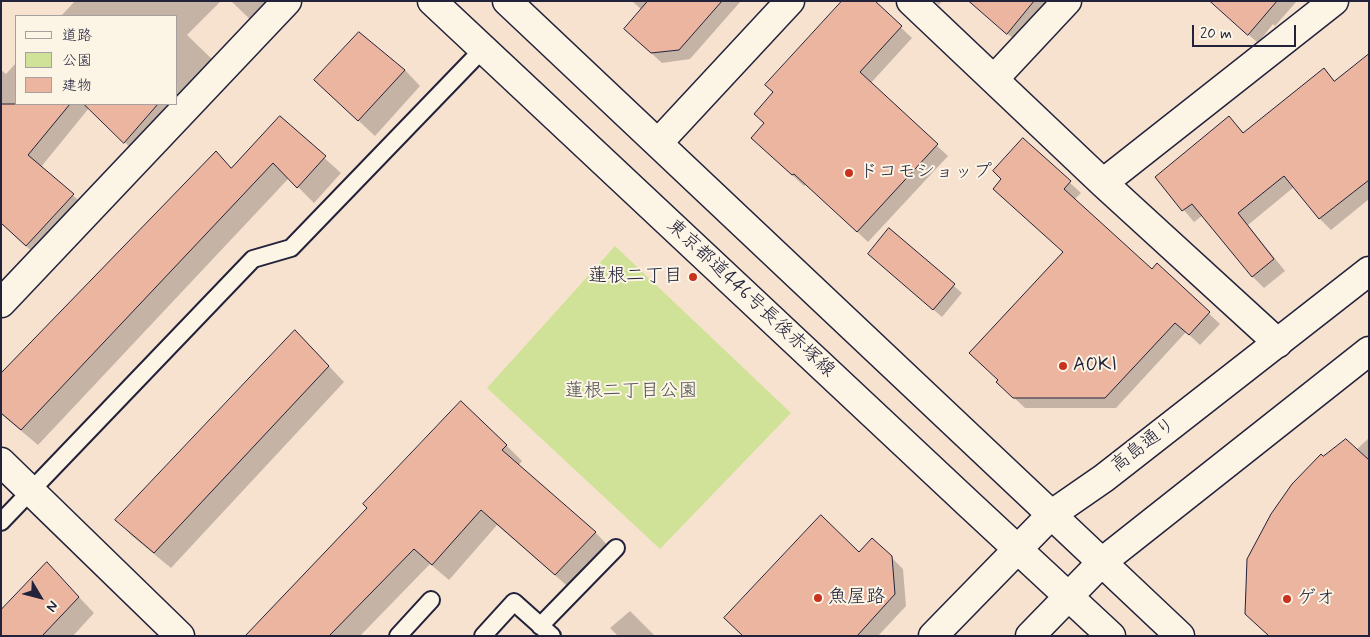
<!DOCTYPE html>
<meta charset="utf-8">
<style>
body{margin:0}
#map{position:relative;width:1370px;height:637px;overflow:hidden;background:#f7e2d0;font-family:Mynerve,"Klee One",sans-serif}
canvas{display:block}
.frame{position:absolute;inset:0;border:2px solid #22223b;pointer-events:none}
.legend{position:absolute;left:15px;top:15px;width:162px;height:90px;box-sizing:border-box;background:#fcf5e5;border:1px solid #a5a1a1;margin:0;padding:6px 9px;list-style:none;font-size:15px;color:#22223b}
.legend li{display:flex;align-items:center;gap:10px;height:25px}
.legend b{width:25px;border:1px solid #a5a1a1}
.north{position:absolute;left:15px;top:572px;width:50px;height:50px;-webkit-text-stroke:4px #fcf5e5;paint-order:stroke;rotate:127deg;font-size:14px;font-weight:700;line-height:20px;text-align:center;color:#22223b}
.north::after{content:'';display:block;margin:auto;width:18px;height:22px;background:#22223b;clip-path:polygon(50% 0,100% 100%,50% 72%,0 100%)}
.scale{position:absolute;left:1192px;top:25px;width:104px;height:22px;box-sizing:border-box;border:2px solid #22223b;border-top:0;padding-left:6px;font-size:15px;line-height:18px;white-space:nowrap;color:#22223b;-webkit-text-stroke:4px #fcf5e5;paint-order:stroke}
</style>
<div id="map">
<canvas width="1370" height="637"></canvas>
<div class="frame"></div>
<ul class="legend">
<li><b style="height:6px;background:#fcf5e5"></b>道路</li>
<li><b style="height:14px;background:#d0e297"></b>公園</li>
<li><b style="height:14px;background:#ecb5a0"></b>建物</li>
</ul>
<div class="north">N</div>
<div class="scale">20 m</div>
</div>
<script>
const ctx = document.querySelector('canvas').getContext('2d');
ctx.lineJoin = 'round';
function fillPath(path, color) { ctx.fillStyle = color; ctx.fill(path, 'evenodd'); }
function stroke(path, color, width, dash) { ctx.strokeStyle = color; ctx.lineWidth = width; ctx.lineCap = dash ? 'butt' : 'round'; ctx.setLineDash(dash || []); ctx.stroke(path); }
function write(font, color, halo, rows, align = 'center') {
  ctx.font = font + ' Mynerve,"Klee One",sans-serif'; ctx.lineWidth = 4; ctx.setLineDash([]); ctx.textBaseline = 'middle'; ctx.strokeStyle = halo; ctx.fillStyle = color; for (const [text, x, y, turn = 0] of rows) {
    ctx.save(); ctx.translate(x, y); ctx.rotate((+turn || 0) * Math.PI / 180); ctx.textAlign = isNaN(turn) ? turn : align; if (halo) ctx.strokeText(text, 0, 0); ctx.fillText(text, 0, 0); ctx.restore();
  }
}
const green = new Path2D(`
 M 615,246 L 791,413 L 660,549 L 487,388 Z`);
const shadow = new Path2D(`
 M 75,1 L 221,1 L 187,35 L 217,64 L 137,154 L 89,108 L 41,167 L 86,207 L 39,258 L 1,223 L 1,70 L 6,74 L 16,63 L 16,104 L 176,104 L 176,16 L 61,16 Z
 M 231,1 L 281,1 L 258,27 Z
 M 632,1 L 741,1 L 690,59 L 662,63 L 636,39 L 642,10 Z
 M 873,1 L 912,38 L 870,84 L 948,156 L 868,242 L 806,184 L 804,186 L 764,149 Z
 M 934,1 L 942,1 L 939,5 Z
 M 969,1 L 1055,1 L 1017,42 Z
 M 1217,1 L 1297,1 L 1275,26 L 1273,24 L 1258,43 L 1223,12 Z
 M 359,34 L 405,70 L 420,86 L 375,136 L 332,96 Z
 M 1369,55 L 1369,199 L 1331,230 L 1320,219 L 1294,187 L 1248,225 L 1285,271 L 1264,288 L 1253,277 L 1203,215 L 1194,222 L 1156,177 L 1229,118 L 1244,133 L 1324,70 L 1335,81 Z
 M 280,118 L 341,173 L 314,203 L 289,178 L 38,445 L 1,414 L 1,375 L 232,169 Z
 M 1023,140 L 1081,193 L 1074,200 L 1152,270 L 1157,265 L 1220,324 L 1200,345 L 1186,332 L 1116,408 L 1025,408 L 1009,393 L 1064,252 L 1003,180 Z
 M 890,230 L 962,293 L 942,317 L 869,254 Z
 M 311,347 L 344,382 L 171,568 L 132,536 L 117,520 Z
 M 1369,438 L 1369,636 L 1323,458 L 1356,450 Z
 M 506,445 L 522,461 L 518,466 L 596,533 L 611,549 L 572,590 L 497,525 L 449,580 L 430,564 L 360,636 L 247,636 Z
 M 860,554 L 891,557 L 903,569 L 906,606 L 878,636 L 744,636 Z
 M 62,579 L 94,613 L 73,636 L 1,636 Z
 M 630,611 L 655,636 L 618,636 L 610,628 Z`);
const building = new Path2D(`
 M 648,1 L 722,1 L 679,50 L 651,53 L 624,29 Z
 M 842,1 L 875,1 L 902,26 L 860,72 L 938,144 L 857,232 L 794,174 L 792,175 L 751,138 L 764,123 L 754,114 L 773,92 L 765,85 Z
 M 969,1 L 1034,1 L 1007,34 Z
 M 1210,1 L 1277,1 L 1248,35 Z
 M 359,32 L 405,70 L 358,121 L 314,80 Z
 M 1369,54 L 1369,180 L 1319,219 L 1284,176 L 1238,213 L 1274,259 L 1252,277 L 1192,204 L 1182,211 L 1155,177 L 1229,116 L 1243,133 L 1324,68 L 1334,81 Z
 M 1,104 L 70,104 L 28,155 L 74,194 L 26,246 L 1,223 Z
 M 84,104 L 158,104 L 124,143 Z
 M 280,116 L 326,156 L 297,188 L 273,163 L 21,430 L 1,413 L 1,373 L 216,151 L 231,168 Z
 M 1023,138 L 1071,181 L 1064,189 L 1152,269 L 1157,263 L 1210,312 L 1189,335 L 1175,323 L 1105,398 L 1013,398 L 996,382 L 998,380 L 969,353 L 1063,252 L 993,189 L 1001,179 L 993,171 Z
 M 889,228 L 955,284 L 933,310 L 868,254 Z
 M 295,330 L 329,366 L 154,553 L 115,520 Z
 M 461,401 L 507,445 L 502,450 L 596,532 L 555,575 L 481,510 L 432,565 L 414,549 L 329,636 L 245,636 L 367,508 L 363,504 Z
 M 1346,439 L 1369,460 L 1369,636 L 1269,636 L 1245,614 L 1247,559 L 1271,514 L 1292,484 L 1321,454 L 1323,456 Z
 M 821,515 L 859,552 L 872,538 L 892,556 L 895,594 L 857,636 L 743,636 L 724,618 Z
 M 47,562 L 79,597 L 42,636 L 1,636 L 1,610 Z`);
const lane = new Path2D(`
 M 1,522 L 253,259 L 291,248 L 483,49
 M 540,626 L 616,548
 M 398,636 L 431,600
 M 483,636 L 514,602 L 552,636`);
const street = new Path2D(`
 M 911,1 L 1103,183 L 1278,343
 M 994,79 L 1067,1
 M 1103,183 L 1334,1
 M 1,303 L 287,1
 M 1,462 L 180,636`);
const secondary = new Path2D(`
 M 432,1 L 971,506 L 1111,636
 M 507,1 L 1180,636
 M 658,143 L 790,1
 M 933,636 L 1052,514 L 1104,478 L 1369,271
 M 1030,636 L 1102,562 L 1369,351`);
const markers = [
 [849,173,5,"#c8321e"],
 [693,277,5,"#c8321e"],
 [1063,366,5,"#c8321e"],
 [818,598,5,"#c8321e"],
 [1287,599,5,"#c8321e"]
];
const poiNames = [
 ["ドコモショップ",859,173],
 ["蓮根二丁目",683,277,"right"],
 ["AOKI",1073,366],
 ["魚屋路",828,598],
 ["ゲオ",1297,599]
];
const streetNames = [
 ["東京都道446号長後赤塚線",750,299,43],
 ["高島通り",1144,446,-38]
];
const parkNames = [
 ["蓮根二丁目公園",631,392]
];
fillPath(green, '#d0e297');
fillPath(shadow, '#0003');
fillPath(building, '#ecb5a0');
stroke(building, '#22223b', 1);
stroke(lane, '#22223b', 20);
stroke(street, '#22223b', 31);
stroke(secondary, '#22223b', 31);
stroke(lane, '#fcf5e5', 16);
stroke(street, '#fcf5e5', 28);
stroke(secondary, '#fcf5e5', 28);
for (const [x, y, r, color] of markers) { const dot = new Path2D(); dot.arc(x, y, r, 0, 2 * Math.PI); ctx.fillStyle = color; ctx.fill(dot); stroke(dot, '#fcf5e5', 2); }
write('19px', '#22223b', '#fcf5e5', poiNames, 'left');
write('19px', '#22223b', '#fcf5e5', streetNames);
write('19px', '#4e5252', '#fcf5e5', parkNames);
</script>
